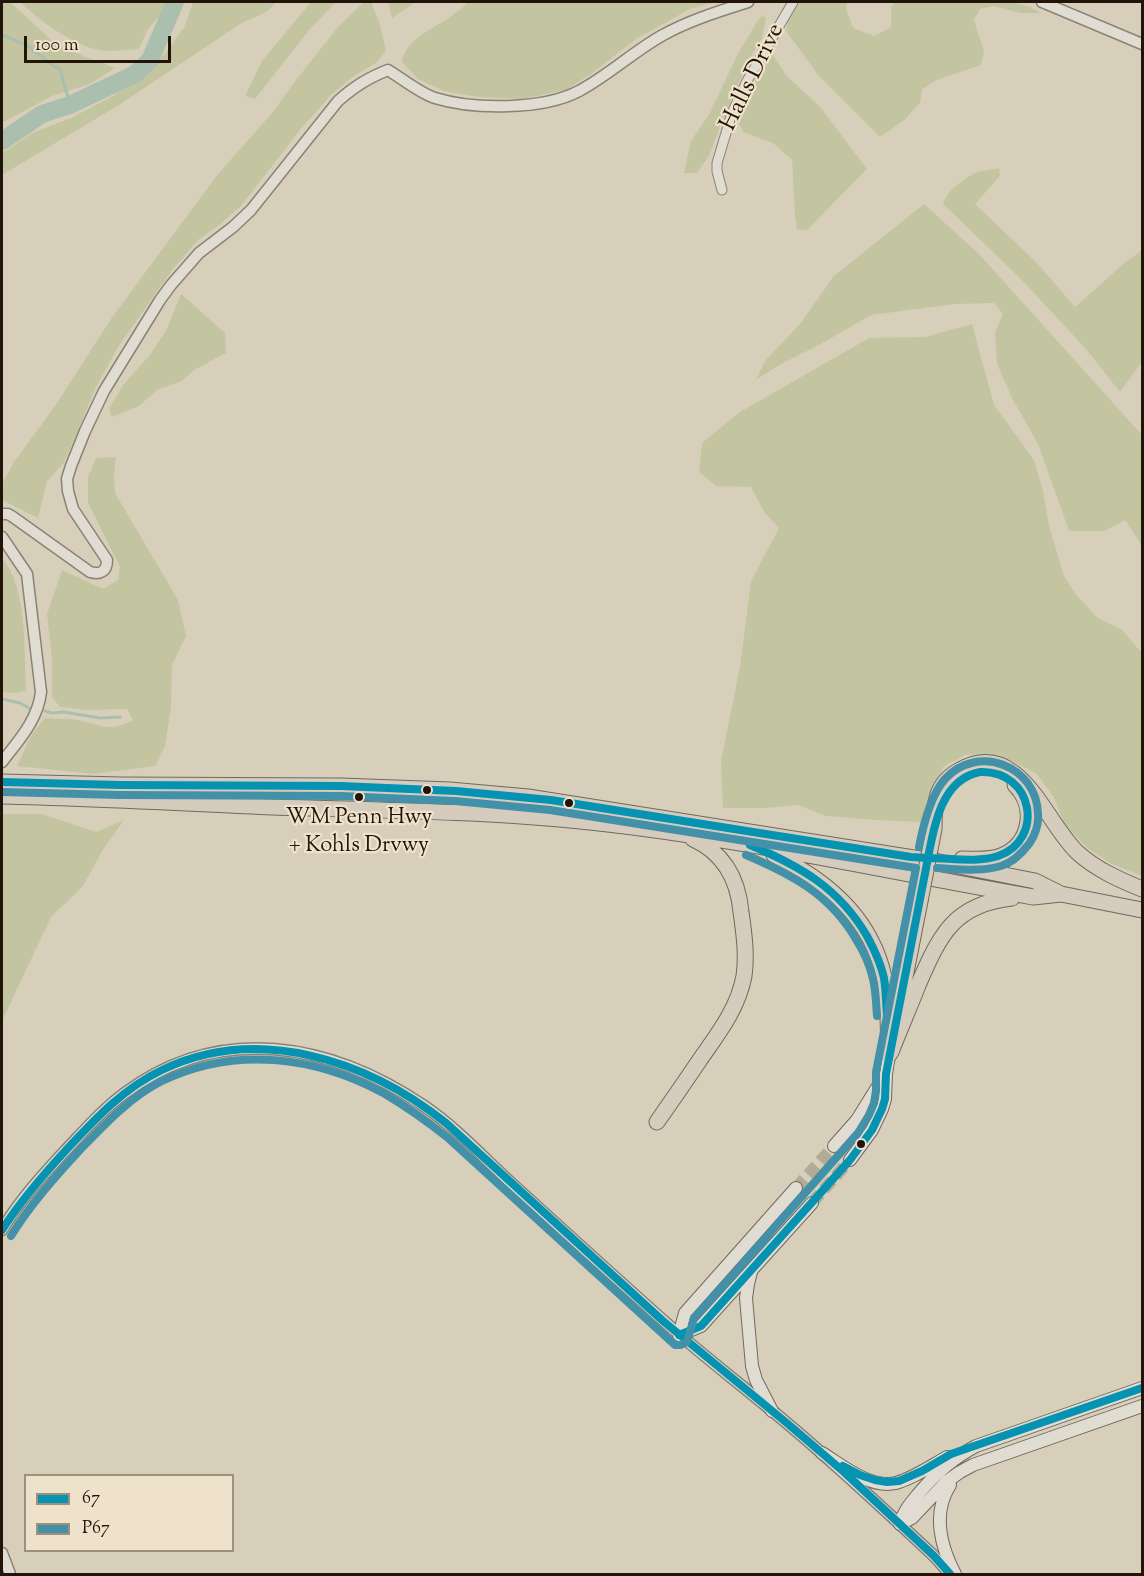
<!DOCTYPE html>
<style>
body{margin:0}
#map{position:relative;width:1144px;height:1576px;overflow:hidden;background:#d8cfbb;font-family:"Sorts Mill Goudy",serif}
canvas{display:block}
.frame{position:absolute;inset:0;border:3px solid #23140a;pointer-events:none}
.legend{position:absolute;left:24px;top:1474px;width:210px;height:78px;box-sizing:border-box;background:#eee2ca;border:2px solid #9d907d;margin:0;padding:8px 10px;list-style:none;font-size:18px;color:#23140a}
.legend li{display:flex;align-items:center;gap:12px;height:30px}
.legend b{width:30px;border:2px solid #9d907d}
.scale{position:absolute;left:24px;top:36px;width:147px;height:27px;box-sizing:border-box;border:3px solid #23140a;border-top:0;padding-left:8px;font-size:18px;line-height:21px;white-space:nowrap;color:#23140a;-webkit-text-stroke:4px #eee2ca;paint-order:stroke}
</style>
<div id="map">
<canvas width="1144" height="1576"></canvas>
<div class="frame"></div>
<ul class="legend">
<li><b style="height:8px;background:#0593b1"></b>67</li>
<li><b style="height:8px;background:#4291a8"></b>P67</li>
</ul>
<div class="scale">100 m</div>
</div>
<script>
const ctx = document.querySelector('canvas').getContext('2d');
ctx.lineJoin = 'round';
function fillPath(path, color) { ctx.fillStyle = color; ctx.fill(path, 'evenodd'); }
function stroke(path, color, width, dash) { ctx.strokeStyle = color; ctx.lineWidth = width; ctx.lineCap = dash ? 'butt' : 'round'; ctx.setLineDash(dash || []); ctx.stroke(path); }
function write(font, color, halo, rows, align = 'center') {
  ctx.font = font + ' "Sorts Mill Goudy",serif'; ctx.lineWidth = 4.5; ctx.setLineDash([]); ctx.textBaseline = 'middle'; ctx.strokeStyle = halo; ctx.fillStyle = color; for (const [text, x, y, turn = 0] of rows) {
    ctx.save(); ctx.translate(x, y); ctx.rotate((+turn || 0) * Math.PI / 180); ctx.textAlign = isNaN(turn) ? turn : align; if (halo) ctx.strokeText(text, 0, 0); ctx.fillText(text, 0, 0); ctx.restore();
  }
}
const green = new Path2D(`
 M 2,2 L 10,2 L 58,46 L 115,68 L 90,84 L 52,96 L 2,123 Z
 M 20,2 L 166,2 L 162,13 L 148,29 L 139,49 C 128,50 117,51 106,51 C 79,50 38,20 20,2 Z
 M 193,2 L 277,2 L 266,12 L 240,24 L 119,105 L 2,175 L 2,153 L 32,133 L 73,117 L 113,96 L 146,73 L 167,51 L 185,26 Z
 M 311,2 L 336,2 L 310,29 L 255,99 L 245,96 L 262,61 Z
 M 364,2 L 371,2 L 380,24 L 386,51 L 376,63 L 354,76 L 331,95 L 300,130 L 241,206 L 218,226 L 199,239 L 173,269 L 118,347 L 95,389 L 73,442 L 63,464 L 47,481 L 38,518 L 2,500 L 2,484 L 14,462 L 55,406 L 113,316 L 218,174 L 272,113 L 296,80 L 338,27 Z
 M 388,2 L 416,2 L 392,18 Z
 M 469,2 L 715,2 L 690,9 L 636,39 L 591,74 L 566,90 L 522,99 L 478,97 L 444,91 L 418,79 L 402,62 C 405,40 434,28 450,17 C 457,12 463,7 469,2 Z
 M 800,2 L 847,2 L 846,9 L 853,28 L 874,36 L 891,27 L 891,7 L 895,2 L 1011,2 L 1028,6 L 1041,13 L 1020,13 L 993,6 L 980,9 L 974,20 L 984,51 L 981,65 L 937,80 L 922,89 L 920,103 L 903,121 L 880,137 L 819,76 L 786,31 L 788,18 Z
 M 763,15 L 766,18 L 762,38 L 751,56 L 722,121 L 709,156 L 697,173 L 684,173 L 691,141 L 709,114 L 739,52 L 758,20 Z
 M 773,55 L 786,75 L 821,108 L 867,169 L 807,230 L 797,229 L 795,216 L 792,160 L 773,143 L 743,132 L 738,121 L 758,78 Z
 M 999,168 L 1000,176 L 975,204 L 1037,263 L 1075,307 L 1122,265 L 1142,250 L 1142,362 L 1120,392 L 1086,349 L 1019,277 L 943,204 C 947,191 963,179 975,173 C 982,170 992,170 999,168 Z
 M 924,204 L 979,254 L 1142,435 L 1142,546 L 1125,520 L 1104,531 L 1069,531 L 1038,444 L 1013,400 L 997,364 L 995,332 L 1003,314 L 994,303 L 955,304 L 871,315 L 821,344 L 779,365 L 756,380 L 765,361 L 800,324 L 834,276 Z
 M 181,294 L 225,333 L 226,353 L 194,370 L 182,381 L 157,390 L 139,406 L 112,417 L 109,409 L 123,385 L 149,356 L 166,331 Z
 M 972,324 L 994,405 L 1034,460 L 1043,491 L 1049,526 L 1064,576 L 1077,596 L 1098,618 L 1122,630 L 1141,652 L 1142,652 L 1142,876 L 1112,864 L 1087,848 L 1065,825 L 1054,798 L 1037,774 L 1010,760 L 990,754 L 965,755 L 943,767 L 933,789 L 924,818 L 920,822 L 875,820 L 826,816 L 798,805 L 766,808 L 723,808 L 721,761 L 740,667 L 751,581 L 779,528 L 764,512 L 751,487 L 716,486 L 699,472 L 702,443 L 740,412 L 869,338 L 925,337 Z
 M 116,457 L 114,474 L 115,493 L 178,600 L 186,636 L 172,665 L 171,707 L 165,746 L 155,766 L 93,774 L 17,766 L 32,734 L 45,718 C 56,719 68,718 78,720 C 102,725 109,733 133,720 L 127,709 L 87,710 L 60,707 L 52,697 L 52,659 L 47,614 L 62,570 L 103,589 L 118,580 L 120,567 L 88,503 L 88,477 L 96,458 Z
 M 2,558 C 28,589 24,651 26,691 L 14,693 L 2,692 Z
 M 2,814 L 42,814 L 96,832 L 124,820 L 102,851 L 83,886 L 51,917 L 2,1021 Z`);
const stream = new Path2D(`
 M 2,35 L 27,45 L 52,65 L 60,69 L 70,105
 M 2,699 L 20,703 L 29,708
 M 45,711 L 52,713 L 64,712 L 100,718 L 120,717`);
const river = new Path2D(`
 M 2,141 L 42,114 L 70,105 L 135,74 L 150,60 L 175,2`);
const secondaryTunnel = new Path2D(`
 M 796,1188 L 834,1146
 M 812,1203 L 850,1160`);
const minor = new Path2D(`
 M 722,190 L 717,171 L 717,163 L 732,113 L 747,81 L 793,2`);
const tertiary = new Path2D(`
 M 1042,2 L 1142,44
 M 2,514 L 8,514 L 13,517 L 90,572 C 101,575 107,571 107,560 L 73,509 L 68,491 L 67,479 L 71,466 L 85,431 L 104,391 L 160,300 L 171,285 L 199,253 L 233,227 L 251,210 L 338,101 C 355,86 368,78 388,70 C 401,78 421,94 435,98 C 474,110 543,110 579,91 C 609,75 634,51 663,35 C 690,20 720,11 748,2
 M 2,537 L 27,574 L 41,692 C 38,720 18,741 2,762
 M 2,1230 C 19,1201 42,1176 65,1151 C 84,1131 102,1110 125,1093 C 220,1022 331,1043 424,1106 C 455,1127 481,1155 509,1181 C 554,1222 600,1264 646,1305 C 691,1347 741,1384 788,1424 C 838,1466 886,1511 934,1556 L 950,1574
 M 2,1553 L 10,1574`);
const secondary = new Path2D(`
 M 834,1146 L 857,1120 L 885,1075
 M 850,1160 L 872,1130 L 882,1109 L 885,1099 L 886,1074 L 889,1055
 M 751,1272 L 748,1284 L 746,1298 L 752,1366 L 756,1380 L 772,1411
 M 679,1335 L 685,1313 L 796,1188
 M 679,1335 L 701,1326 L 812,1203
 M 822,1453 C 843,1466 870,1489 896,1483 C 914,1478 931,1466 947,1457
 M 950,1485 C 932,1513 941,1547 955,1574
 M 900,1524 C 904,1510 911,1503 920,1492 C 937,1472 953,1458 976,1446 L 1142,1388
 M 900,1524 L 912,1518 L 946,1482 L 960,1472 L 973,1465 L 1142,1406`);
const trunk = new Path2D(`
 M 2,782 L 120,785 L 341,786 L 450,790 L 528,797 L 939,862 L 1035,881 L 1061,894 L 1142,910
 M 2,796 C 92,798 182,803 273,807 C 379,810 484,811 590,822 C 739,838 885,871 1033,897 L 1061,894
 M 934,829 C 934,805 935,783 960,770 C 1020,737 1045,823 1078,853 C 1097,870 1120,880 1142,889
 M 774,855 C 827,880 871,918 884,977 C 889,1002 888,1030 889,1055
 M 962,859 C 975,859 988,861 1001,856 C 1031,844 1037,807 1015,785
 M 896,1023 L 920,901
 M 891,1052 C 900,1029 910,1006 919,983 C 940,935 954,904 1012,898
 M 657,1122 C 671,1102 685,1082 699,1061 C 717,1035 738,1009 744,976 C 747,955 744,933 741,912 C 738,879 724,853 693,839`);
const trunkBridge = new Path2D(`
 M 920,901 L 934,829`);
const bus1 = new Path2D(`
 M 980,772 C 1034,770 1045,840 998,856 C 977,863 950,858 928,858 C 934,825 942,779 980,772 Z
 M 2,782 L 120,785 L 341,786 L 456,791 L 551,800 L 911,857 L 928,858
 M 750,845 C 800,866 839,888 867,936 C 874,949 881,964 884,978 C 886,990 886,1003 887,1015
 M 2,1230 C 21,1200 44,1174 68,1148 C 96,1118 124,1088 162,1070 C 258,1024 367,1060 446,1123 L 663,1321 L 788,1424 L 844,1472 L 934,1556 L 950,1574
 M 679,1335 L 701,1326 L 850,1160 L 872,1130 L 882,1109 L 885,1099 L 886,1074 L 928,858
 M 843,1466 L 860,1475 L 875,1480 L 887,1482 L 899,1481 L 922,1471 L 951,1454 L 1142,1388`);
const bus2 = new Path2D(`
 M 2,792 L 120,795 L 341,796 L 455,801 L 550,810 L 916,868 L 876,1072 L 876,1091 L 874,1103 L 869,1115 L 858,1133 L 745,1261
 M 919,847 C 923,826 931,795 945,779 C 978,743 1037,766 1038,814 C 1039,824 1035,836 1029,844 C 1022,853 1012,863 1001,866 C 980,872 958,869 937,868
 M 746,855 C 793,875 831,895 857,941 C 864,952 870,966 873,979 C 876,991 876,1004 877,1016
 M 11,1236 C 30,1205 55,1177 79,1151 C 104,1125 130,1097 162,1081 C 235,1046 315,1056 385,1094 C 407,1107 428,1122 448,1138 L 675,1345 L 681,1345 L 687,1342 L 694,1318 L 769,1235`);
const markers = [
 [427,790,5,"#23140a"],
 [359,797,5,"#23140a"],
 [569,803,5,"#23140a"],
 [861,1144,5,"#23140a"]
];
const busNames = [
 ["WM Penn Hwy",359,819],
 ["+ Kohls Drvwy",359,847]
];
const streetNames = [
 ["Halls Drive",754,78,-64]
];
fillPath(green, '#c3c5a1');
stroke(stream, '#aabfae', 3);
stroke(river, '#aabfae', 18);
stroke(secondaryTunnel, '#b4aa98', 12, [12, 6]);
stroke(minor, '#898376', 11);
stroke(tertiary, '#898376', 13);
stroke(secondary, '#70695e', 14);
stroke(trunk, '#70695e', 17);
stroke(minor, '#e0dcd2', 9);
stroke(tertiary, '#e0dcd2', 10);
stroke(secondary, '#e0dcd2', 12);
stroke(trunk, '#d5ccbe', 15);
stroke(trunkBridge, '#70695e', 17, []);
stroke(trunkBridge, '#d5ccbe', 15);
stroke(bus1, '#0593b1', 8);
stroke(bus2, '#4291a8', 8);
for (const [x, y, r, color] of markers) { const dot = new Path2D(); dot.arc(x, y, r, 0, 2 * Math.PI); ctx.fillStyle = color; ctx.fill(dot); stroke(dot, '#eee2ca', 2); }
write('22px', '#23140a', '#eee2ca', busNames);
write('24px', '#23140a', '#eee2ca', streetNames);
</script>
